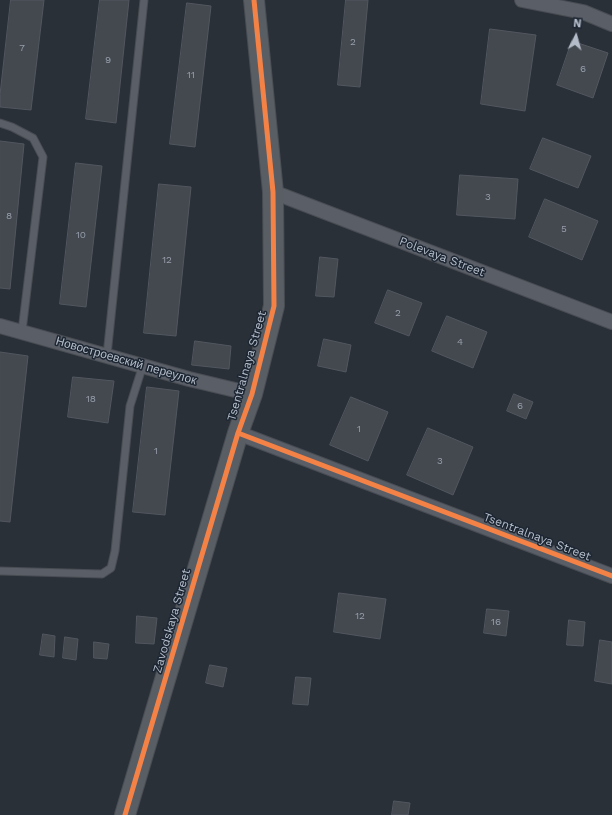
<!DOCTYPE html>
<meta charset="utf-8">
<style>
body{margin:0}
#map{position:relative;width:612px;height:815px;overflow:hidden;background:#2a3038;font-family:"Work Sans",sans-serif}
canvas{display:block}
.north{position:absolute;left:556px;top:16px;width:40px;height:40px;-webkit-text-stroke:3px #1d2633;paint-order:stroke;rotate:6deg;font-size:11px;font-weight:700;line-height:16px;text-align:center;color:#b4bcc9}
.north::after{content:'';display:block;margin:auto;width:14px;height:18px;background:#b4bcc9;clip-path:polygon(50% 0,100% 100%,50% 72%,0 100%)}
</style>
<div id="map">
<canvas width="612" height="815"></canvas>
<div class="north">N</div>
</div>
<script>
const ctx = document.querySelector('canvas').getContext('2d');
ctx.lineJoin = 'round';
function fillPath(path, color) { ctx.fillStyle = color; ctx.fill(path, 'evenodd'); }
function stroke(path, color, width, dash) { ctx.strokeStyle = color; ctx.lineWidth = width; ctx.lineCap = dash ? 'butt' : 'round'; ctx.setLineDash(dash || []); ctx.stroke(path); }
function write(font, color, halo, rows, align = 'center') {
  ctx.font = font + ' "Work Sans",sans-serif'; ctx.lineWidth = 3; ctx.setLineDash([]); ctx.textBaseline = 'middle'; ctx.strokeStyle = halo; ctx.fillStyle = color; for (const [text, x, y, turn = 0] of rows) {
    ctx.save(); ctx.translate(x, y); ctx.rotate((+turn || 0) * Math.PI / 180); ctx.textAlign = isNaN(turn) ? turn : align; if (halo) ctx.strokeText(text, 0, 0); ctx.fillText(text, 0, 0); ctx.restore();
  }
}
const building = new Path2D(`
 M 11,0 L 44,0 L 31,110 L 0,107 L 0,95 Z
 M 100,0 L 129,0 L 116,123 L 86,119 Z
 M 346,0 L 368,0 L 360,87 L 338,85 Z
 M 187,3 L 211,6 L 195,147 L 170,144 Z
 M 490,29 L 536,35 L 525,111 L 481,104 Z
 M 572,41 L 608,53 L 593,98 L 557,85 Z
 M 543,138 L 591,156 L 578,188 L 530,169 Z
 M 0,141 L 24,144 L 10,289 L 0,288 Z
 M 76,163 L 102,166 L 86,307 L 60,304 Z
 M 460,175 L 518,179 L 515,219 L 457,215 Z
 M 159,184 L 191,187 L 176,336 L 144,333 Z
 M 545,199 L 598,221 L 582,260 L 529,237 Z
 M 320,257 L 338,259 L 334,297 L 316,296 Z
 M 388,290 L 422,303 L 409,336 L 375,323 Z
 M 447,316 L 487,332 L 473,368 L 432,351 Z
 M 324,339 L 351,345 L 346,372 L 318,366 Z
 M 195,341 L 231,346 L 229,369 L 192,365 Z
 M 0,352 L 28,356 L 10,522 L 0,521 Z
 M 73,377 L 114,381 L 108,423 L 68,417 Z
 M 147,387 L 179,391 L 165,515 L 133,512 Z
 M 514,394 L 533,402 L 526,419 L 507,411 Z
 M 351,397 L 388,412 L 368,461 L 330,445 Z
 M 428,428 L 473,447 L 453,495 L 407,475 Z
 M 339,593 L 386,599 L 380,639 L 334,632 Z
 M 487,609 L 509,611 L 506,636 L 484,633 Z
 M 137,616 L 157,618 L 154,644 L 136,643 Z
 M 569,620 L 585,622 L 583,646 L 567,645 Z
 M 43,634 L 55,636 L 54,657 L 40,655 Z
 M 65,637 L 78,639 L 76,660 L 63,658 Z
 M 600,640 L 612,642 L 612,684 L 595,681 Z
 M 94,642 L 109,644 L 107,659 L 94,658 Z
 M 210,665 L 227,668 L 223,687 L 206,683 Z
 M 296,677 L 311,678 L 308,705 L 293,704 Z
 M 394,801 L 410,803 L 408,815 L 392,815 Z`);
const lane = new Path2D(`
 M 0,123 L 12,127 L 33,138 L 43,157 L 22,331
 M 107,355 L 144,0
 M 0,571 L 102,574 L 111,568 L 115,551 L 130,406 L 143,365`);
const street = new Path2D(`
 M 522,0 L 583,12 L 612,24
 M 273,192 L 612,322
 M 0,326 L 189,379 L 252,394
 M 238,433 L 612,576`);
const secondary = new Path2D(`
 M 125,815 L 238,433 L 252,394 L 274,306 L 273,192 L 254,0`);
const cycleway = new Path2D(`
 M 238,433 L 612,576
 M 125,815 L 238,433 L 252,394 L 274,306 L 273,192 L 254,0`);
const numberNames = [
 ["2",353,42],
 ["7",22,48],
 ["9",108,60],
 ["6",583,69],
 ["11",191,75],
 ["3",488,197],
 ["8",9,216],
 ["5",564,229],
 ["10",81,235],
 ["12",167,260],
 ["2",398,313],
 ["4",460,342],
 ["18",91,399],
 ["6",520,406],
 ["1",359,429],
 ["1",156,451],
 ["3",440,461],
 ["12",360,616],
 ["16",496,622]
];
const streetNames = [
 ["Polevaya Street",442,257,21],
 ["Новостроевский переулок",126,361,16],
 ["Tsentralnaya Street",247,366,-74],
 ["Tsentralnaya Street",537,537,21],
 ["Zavodskaya Street",172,621,-74]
];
fillPath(building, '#444950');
stroke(building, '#52575f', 1);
stroke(lane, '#484c53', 9);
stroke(street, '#484c53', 16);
stroke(secondary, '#484c53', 22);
stroke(lane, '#5a5e66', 7);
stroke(street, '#5a5e66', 14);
stroke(secondary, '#595d64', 20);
stroke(cycleway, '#f48246', 5);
write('10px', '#989fab', null, numberNames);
write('12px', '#b4bcc9', '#1d2633', streetNames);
</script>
